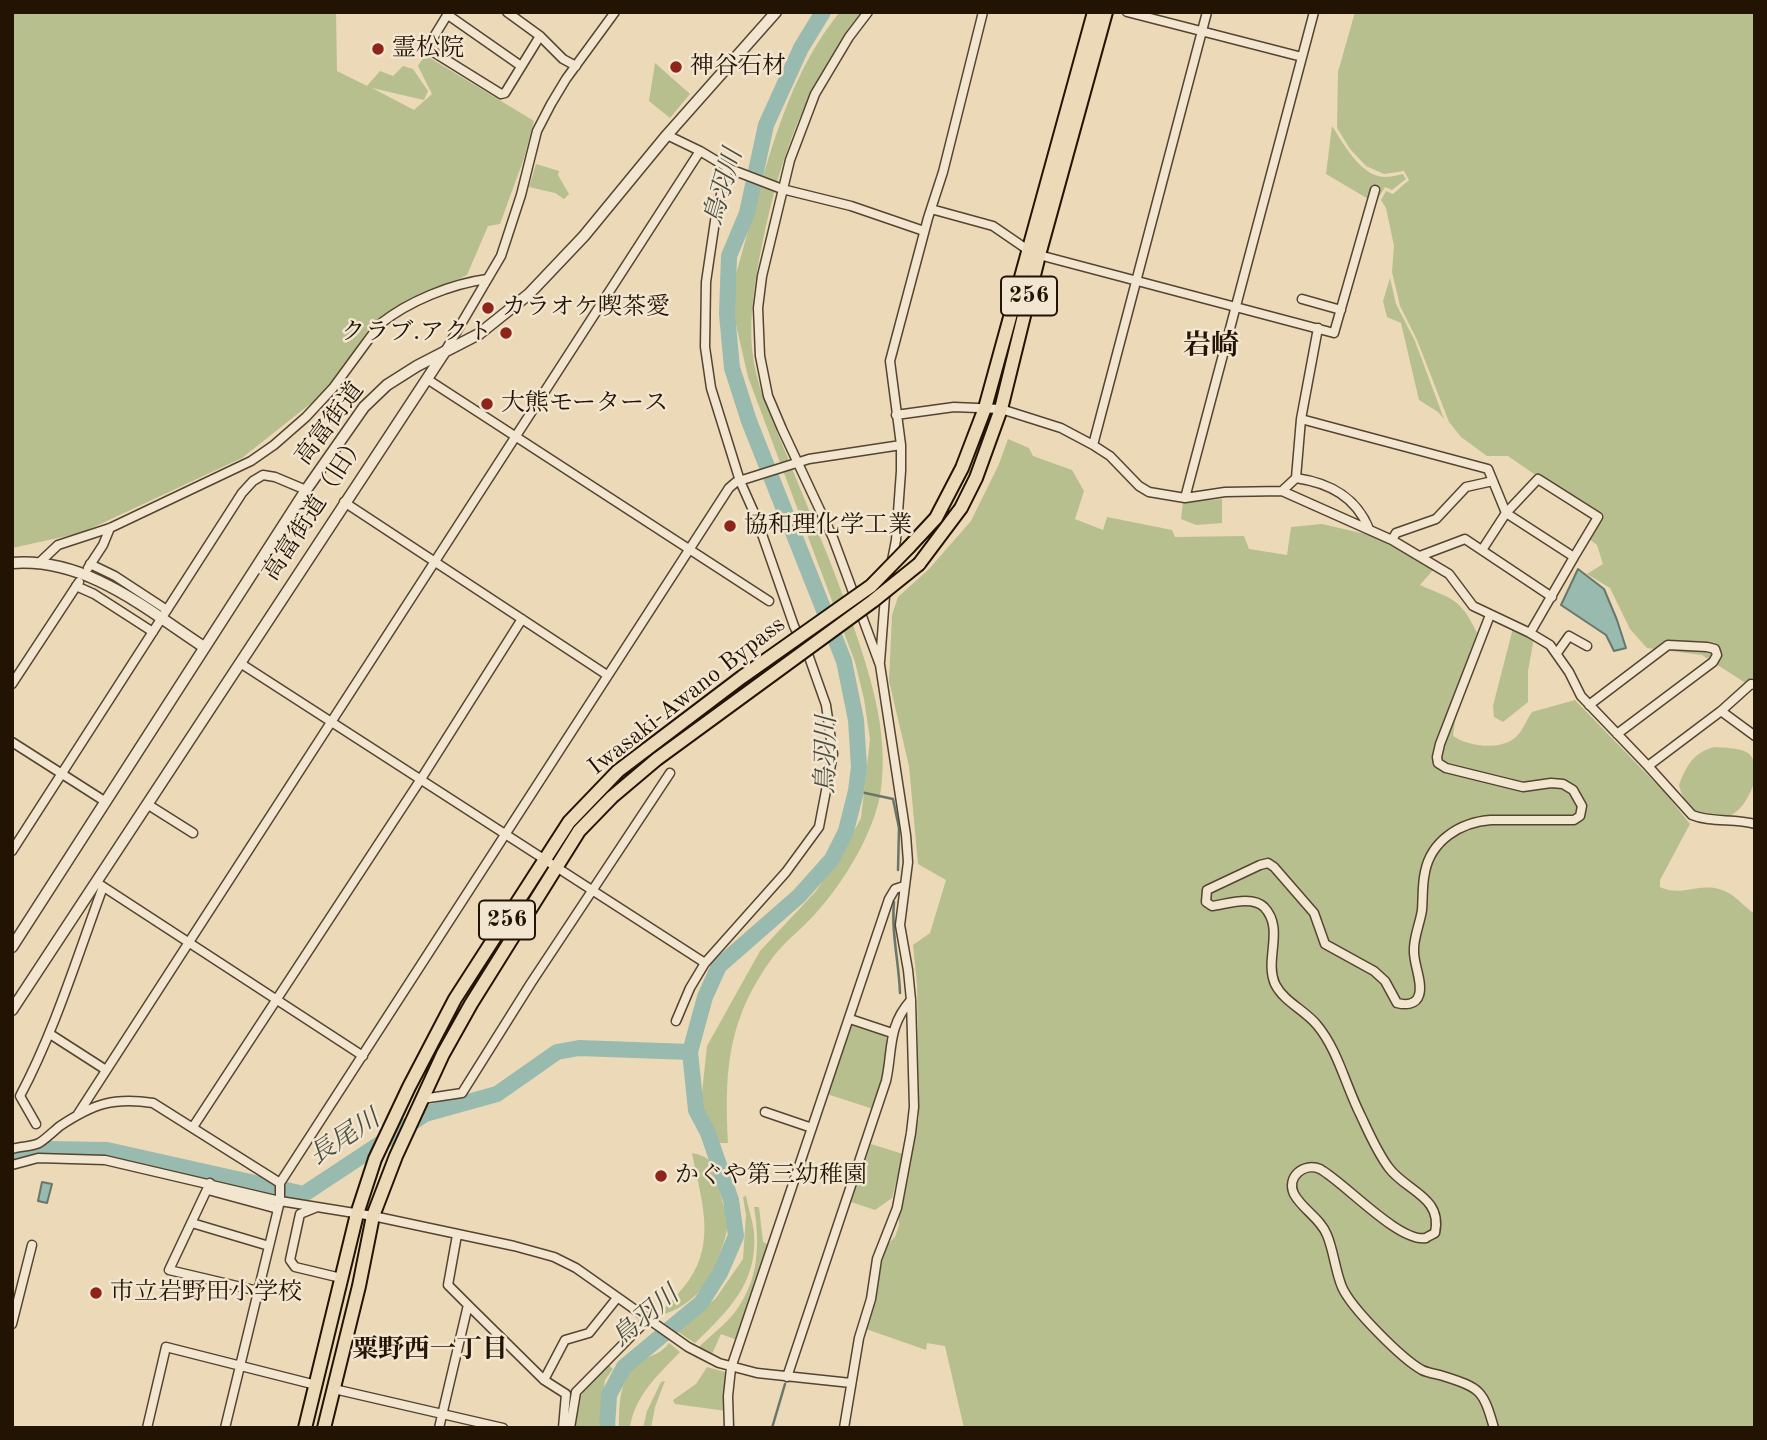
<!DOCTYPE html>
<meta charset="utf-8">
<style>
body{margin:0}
#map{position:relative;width:1767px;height:1440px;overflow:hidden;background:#ebd9b7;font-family:"Old Standard TT",serif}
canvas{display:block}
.frame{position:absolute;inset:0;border:14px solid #231303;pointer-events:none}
</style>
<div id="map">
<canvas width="1767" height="1440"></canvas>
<div class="frame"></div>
</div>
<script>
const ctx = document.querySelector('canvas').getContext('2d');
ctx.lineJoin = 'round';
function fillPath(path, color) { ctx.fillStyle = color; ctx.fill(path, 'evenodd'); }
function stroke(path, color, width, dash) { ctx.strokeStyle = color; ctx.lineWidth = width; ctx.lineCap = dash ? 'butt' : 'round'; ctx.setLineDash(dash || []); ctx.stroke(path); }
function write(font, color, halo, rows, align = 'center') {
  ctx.font = font + ' "Old Standard TT","Noto Serif JP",serif'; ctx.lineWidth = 5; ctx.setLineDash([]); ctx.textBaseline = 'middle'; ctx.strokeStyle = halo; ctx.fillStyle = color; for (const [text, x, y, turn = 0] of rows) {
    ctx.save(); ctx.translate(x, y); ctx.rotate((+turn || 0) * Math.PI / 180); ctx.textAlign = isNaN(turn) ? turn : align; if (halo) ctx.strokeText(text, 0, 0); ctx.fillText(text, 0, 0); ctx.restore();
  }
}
const green = new Path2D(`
 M 12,12 L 336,12 L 337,71 L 367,86 L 380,71 L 393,76 L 403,66 L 413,69 L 428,91 L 424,100 L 372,88 L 414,110 L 432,94 L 418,66 L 425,55 L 534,121 L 524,158 L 500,224 L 488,226 L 467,275 L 374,321 L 329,389 L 242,458 L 81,533 L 12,548 Z
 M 840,12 L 861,12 C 838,47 813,85 797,124 C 779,168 768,213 759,260 C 753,293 748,330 754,363 C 760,396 775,426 787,456 C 808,509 832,562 850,616 C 869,672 889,729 881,789 C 875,832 844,882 816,913 C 803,928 785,941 773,957 C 728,1018 724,1070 728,1143 L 716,1143 L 701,1102 L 707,1046 L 760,951 L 816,891 L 846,846 L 861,818 L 870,739 L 864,699 L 855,662 L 748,377 L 734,316 L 735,278 C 761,190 780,84 840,12 Z
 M 1355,12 L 1755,12 L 1755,689 L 1702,655 L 1647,648 L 1630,629 L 1610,588 L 1587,574 L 1603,564 L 1597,545 L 1588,538 L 1599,519 L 1508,456 L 1487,456 L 1461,437 L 1449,422 L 1417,340 L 1400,306 L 1392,272 L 1394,246 L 1386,208 L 1381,200 L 1386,191 L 1393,194 L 1409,180 L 1404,171 L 1384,174 L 1366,166 L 1350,149 L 1337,128 L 1338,72 Z
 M 655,63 L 690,94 L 670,118 L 649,101 Z
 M 1332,126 C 1343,143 1361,177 1385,177 C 1391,177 1397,175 1403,174 L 1406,179 L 1392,190 L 1385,187 L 1375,203 L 1326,174 Z
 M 536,164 L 559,171 L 558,175 L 569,194 L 564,199 L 555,193 L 529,187 Z
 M 1390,278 L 1396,304 L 1415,341 L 1444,419 L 1438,412 L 1419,400 L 1401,323 L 1387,317 L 1383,301 Z
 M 1008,439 L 1029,448 L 1033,456 L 1072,470 L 1084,491 L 1075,519 L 1103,530 L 1107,517 L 1172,530 L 1175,537 L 1244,536 L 1249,549 L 1287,555 L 1291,527 L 1322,524 L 1374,536 L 1433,570 L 1420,585 C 1454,600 1460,598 1477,633 L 1460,686 L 1453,736 C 1469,747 1502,751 1517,736 C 1523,730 1527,719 1532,712 L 1575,700 L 1667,795 L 1690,824 L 1660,880 L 1660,887 C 1681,897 1697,883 1719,889 C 1735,893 1742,906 1755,914 L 1755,1428 L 964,1428 L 945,1346 L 927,1343 L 926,1350 L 866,1329 L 886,1246 L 895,1237 L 899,1225 L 899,1198 L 919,1118 L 917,984 L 913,945 L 930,933 L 946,880 L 918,864 L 909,766 L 889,681 L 892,615 L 898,597 L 929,569 L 971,521 L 999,464 Z
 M 1222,499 L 1222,523 L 1196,525 L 1181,519 L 1183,502 Z
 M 1513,628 L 1534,638 L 1528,671 L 1528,702 L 1503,722 L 1494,717 L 1493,706 Z
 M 1714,747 C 1724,748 1745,747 1751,756 C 1764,774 1746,810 1728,817 C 1705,825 1683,805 1679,785 C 1687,765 1693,753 1714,747 Z
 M 853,1019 L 887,1030 L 884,1071 L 873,1109 L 827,1094 Z
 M 871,1144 L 903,1154 L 892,1198 L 875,1210 L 851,1202 Z
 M 692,1153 C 717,1158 716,1170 720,1192 C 722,1203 729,1218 727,1229 C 726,1238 722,1247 719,1255 C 707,1289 690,1307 656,1317 C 667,1305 680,1293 689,1280 C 717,1240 700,1196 692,1153 Z
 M 746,1196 C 748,1208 753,1221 754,1233 C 758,1283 728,1311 695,1343 L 678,1332 L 716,1298 L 743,1259 L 746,1215 L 743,1197 Z
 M 754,1207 L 759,1207 L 763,1242 L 769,1245 L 737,1340 L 721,1334 L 712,1354 L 699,1347 C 710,1336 725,1325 735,1312 C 759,1280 760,1244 754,1207 Z
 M 669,1343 L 680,1352 C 659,1374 634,1396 630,1428 L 619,1428 C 619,1404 619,1376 641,1361 C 651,1355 661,1354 669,1343 Z
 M 609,1365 L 613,1369 L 605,1380 L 599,1428 L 574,1428 C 577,1394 584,1387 609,1365 Z
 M 707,1367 L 725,1372 L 726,1411 L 675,1404 L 673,1400 L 696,1384 Z
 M 665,1381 L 655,1407 L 651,1428 L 643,1428 L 647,1411 L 661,1382 Z`);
const water = new Path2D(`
 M 1578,569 L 1604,589 L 1617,620 L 1626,648 L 1614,651 L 1606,635 L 1561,605 Z
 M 42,1182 L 52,1184 L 47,1203 L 38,1201 Z`);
const stream = new Path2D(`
 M 856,791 L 893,799 L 899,828 L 898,870
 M 894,902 C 891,933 899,962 900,993
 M 772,1428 L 785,1384`);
const river = new Path2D(`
 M 12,1156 L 20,1153 L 47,1149 L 107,1150 L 304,1194 L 425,1114 L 497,1094 L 557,1052 L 579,1048 L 690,1052
 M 607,1428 L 609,1395 L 624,1367 L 701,1303 L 720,1273 L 736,1236 L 731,1200 L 708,1133 L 696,1110 L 690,1052 L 705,997 L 719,966 L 799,896 L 832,859 L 846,831 L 856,791 L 859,767 L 856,720 L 844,661 L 749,421 L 732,368 L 727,314 L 729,256 L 747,213 L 766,125 L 801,48 L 823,12`);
const minor = new Path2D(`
 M 449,12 L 427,48 L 501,94 L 505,93 L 540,36
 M 507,12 L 540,36 L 563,59 L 576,66
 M 1127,12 L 1302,57
 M 448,15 L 521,66
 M 667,135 L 700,151 L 730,169 L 782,189 L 851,206 L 924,231
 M 931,209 L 993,226 L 1028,250
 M 1039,255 L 1334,333 L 1375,190
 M 1302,299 L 1341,310
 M 1318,328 L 1301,419 L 1488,469 L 1506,513 L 1574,557 L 1530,633
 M 444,353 L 501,256 L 521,195 L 537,131 L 551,104 L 566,79 L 615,12
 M 427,379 L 769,601
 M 896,415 L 954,407 L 1001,409 L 1061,428 L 1093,445 L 1110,456 L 1139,486 L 1149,492 L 1185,498 L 1225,492 L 1282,491 L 1392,540 L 1449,574 L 1473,606 L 1530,633 L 1550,645 L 1569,672 L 1581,696 L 1648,766 L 1692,815 C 1711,823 1734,818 1755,824
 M 1093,445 L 1207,12
 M 1296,478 L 1301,419
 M 1282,491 L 1296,478 C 1330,483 1356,497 1369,529
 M 1185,498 L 1314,12
 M 344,502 L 607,675
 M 1392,540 L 1396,533 L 1436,519 L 1466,487 L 1493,481
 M 1482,550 L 1506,513 L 1538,479 L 1598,517 L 1574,557
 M 1420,556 L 1465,539 L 1552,597
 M 39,563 L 58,545 L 110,528 L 251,461 L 274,445 L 306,417 L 333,388 L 380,324 C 409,301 451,284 487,279
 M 90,564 L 115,576 L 167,610
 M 88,568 L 103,545 L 110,528
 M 76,586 L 94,594 L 153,632
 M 1490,615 L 1440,744 L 1437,757 L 1438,763 L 1446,768 L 1523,787 L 1551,783 L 1563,784 L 1573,790 L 1582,806 L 1580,816 L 1574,820 L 1491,820 C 1460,822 1431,841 1425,872 C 1422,885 1423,898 1422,910 C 1420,924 1413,938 1414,952 C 1414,965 1423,983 1419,995 C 1416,1005 1405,1005 1397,1003 L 1385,981 L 1374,971 L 1325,944 L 1314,913 L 1274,867 L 1268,863 L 1260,865 L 1207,890 L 1206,902 L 1212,906 C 1227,904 1252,895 1264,907 C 1285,929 1264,959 1275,984 C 1284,1002 1305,1010 1317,1025 C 1338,1050 1346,1087 1361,1116 C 1369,1133 1377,1152 1389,1168 C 1406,1191 1443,1197 1435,1233 C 1433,1234 1427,1237 1426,1238 C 1399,1243 1344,1182 1320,1169 C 1304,1162 1286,1177 1294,1194 C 1302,1209 1321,1219 1327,1235 C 1334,1252 1335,1270 1342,1287 C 1351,1308 1402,1359 1422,1370 C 1428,1373 1436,1374 1443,1376 C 1481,1388 1483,1390 1494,1428
 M 1557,653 L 1569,636 L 1587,646
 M 880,662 L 885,596 L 896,540 L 901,471 L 901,445 L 890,361 L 928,218 L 943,172 L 983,12
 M 240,663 L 705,963
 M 12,684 L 79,582
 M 1589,705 L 1668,645 L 1707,647 L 1715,649 L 1717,655 L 1713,662 L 1617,734
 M 1721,711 L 1755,736
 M 12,742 L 106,802
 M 1648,766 L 1721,711 L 1751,684 L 1755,685
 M 147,804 L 193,833
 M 12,851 L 242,493 L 253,481 L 263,475 L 275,477 L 306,490
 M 96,882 L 363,1056
 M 850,1019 L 892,1033
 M 676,1021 L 690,988 L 705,963 L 786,872 L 819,827 L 833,754 L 826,705 L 809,657 L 794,626 L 756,517 L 740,481 L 711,388 L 705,347 L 706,282 L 715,221 L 727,168
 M 50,1034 L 106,1070
 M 422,1099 L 462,1093 L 531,983 L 670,773
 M 765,1112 L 812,1128
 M 78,1114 L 700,151
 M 36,1124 L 20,1096 C 55,1030 77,957 103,887
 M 193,1127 L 421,779 L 522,619
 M 12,1149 C 21,1146 31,1147 39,1143 C 42,1142 55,1130 60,1126 C 93,1104 113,1097 153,1103 L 280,1183
 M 12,1165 L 38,1158 L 105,1160 L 280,1201 L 373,1216 L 514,1246 L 554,1257 L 576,1268 L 688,1347 L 719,1363 L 757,1373 L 851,1383
 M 210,1183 L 169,1270 L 258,1291
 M 208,1190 L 278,1209
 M 315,1208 L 300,1214 L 290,1260 L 295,1267 L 341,1278
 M 192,1223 L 269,1246
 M 468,1305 L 544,1380 L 566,1394 L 563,1428
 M 12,1324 L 32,1245
 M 787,1377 L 886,1081 C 893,1050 887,1027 911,1000
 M 544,1380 L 565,1340 L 589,1333 L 617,1298
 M 334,1389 L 503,1428
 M 147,1428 L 166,1347 L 316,1385
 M 225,1428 L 280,1201 L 280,1183 L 729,488 L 736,482 L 809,459 L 901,445
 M 439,1428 L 468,1305 L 448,1285 L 457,1235
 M 570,1428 L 576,1392 L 648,1319
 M 729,1428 L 728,1396 L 731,1368 L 889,899 L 895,889 L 904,886
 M 844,1428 L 859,1338 L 871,1299 L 877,1259 L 897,1208 L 911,1133 L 914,1107 L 911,1000 L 908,970 L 900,925 L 908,862 L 906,835 L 880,665 L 833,538 L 782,429 L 768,396 L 760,356 L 758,308 L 762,276 L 790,160 L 815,94 L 849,37 L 868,12`);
const tertiary = new Path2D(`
 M 12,563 C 86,557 146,609 204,647
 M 12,947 L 306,490 L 364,407 L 387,385 L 417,366 L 479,334 L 529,294 L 584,236 L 667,135 L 776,12
 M 12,1010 L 444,353`);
const trunk = new Path2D(`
 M 909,547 L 936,518 L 962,468 L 985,408 L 1094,12
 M 919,564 L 961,508 L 976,478 L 1001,409 L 1039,255 L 1106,12
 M 305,1428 L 357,1214 L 375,1159 L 409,1087 L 455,999 L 569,822 L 618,771 L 647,749
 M 324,1428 L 359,1286 L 373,1216 L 396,1156 L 443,1054 L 471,1004 L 579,831 L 612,797 L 657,759`);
const trunkBridge = new Path2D(`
 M 647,749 L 742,677 L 871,586 L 909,547
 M 657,759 L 873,601 L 919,564`);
const markers = [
 [378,49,7,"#8f2418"],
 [676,67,7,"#8f2418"],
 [488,308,7,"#8f2418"],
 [506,333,7,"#8f2418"],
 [487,404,7,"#8f2418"],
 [730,526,7,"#8f2418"],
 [661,1176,7,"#8f2418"],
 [96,1293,7,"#8f2418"]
];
const shields = [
 [1029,296,56],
 [507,920,56]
];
const shieldNames = [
 ["256",1029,296],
 ["256",507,920]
];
const poiNames = [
 ["霊松院",392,49],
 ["神谷石材",690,67],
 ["カラオケ喫茶愛",502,308],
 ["クラブ.アクト",492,333,"right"],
 ["大熊モータース",501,404],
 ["協和理化学工業",744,526],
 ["かぐや第三幼稚園",675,1176],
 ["市立岩野田小学校",110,1293]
];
const streetNames = [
 ["高富街道",330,424,-53],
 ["高富街道（旧）",315,508,-57],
 ["Iwasaki-Awano Bypass",687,696,-38]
];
const waterNames = [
 ["鳥羽川",724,187,-74],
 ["鳥羽川",827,755,-89],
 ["長尾川",345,1138,-33],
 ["鳥羽川",646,1317,-40]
];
const neighbourhoodNames = [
 ["粟野西一丁目",430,1350]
];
const quarterNames = [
 ["岩崎",1211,347]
];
fillPath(green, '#b8bf8e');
fillPath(water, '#98baaf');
stroke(water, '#69776a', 2);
stroke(stream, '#69776a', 2.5);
stroke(river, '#98baaf', 16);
stroke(minor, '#554430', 11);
stroke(tertiary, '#554430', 13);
stroke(trunk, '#231303', 16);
stroke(minor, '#f2e6d0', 8);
stroke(tertiary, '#f2e6d0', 10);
stroke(trunk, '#ebd9b7', 12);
stroke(trunkBridge, '#231303', 16, []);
stroke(trunkBridge, '#ebd9b7', 12);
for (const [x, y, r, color] of markers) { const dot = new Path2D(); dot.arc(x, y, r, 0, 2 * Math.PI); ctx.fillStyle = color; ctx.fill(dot); stroke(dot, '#f2e6d0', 2.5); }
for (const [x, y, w] of shields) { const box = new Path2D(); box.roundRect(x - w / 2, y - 19.5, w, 39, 5); ctx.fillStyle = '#f2e6d0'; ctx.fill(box); stroke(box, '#231303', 2); }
write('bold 23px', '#231303', null, shieldNames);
write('24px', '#231303', '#f2e6d0', poiNames, 'left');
write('24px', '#231303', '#f2e6d0', streetNames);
write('italic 26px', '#4c4d3f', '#f2e6d0', waterNames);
write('bold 26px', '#231303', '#f2e6d0', neighbourhoodNames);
write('bold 28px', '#231303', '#f2e6d0', quarterNames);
</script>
